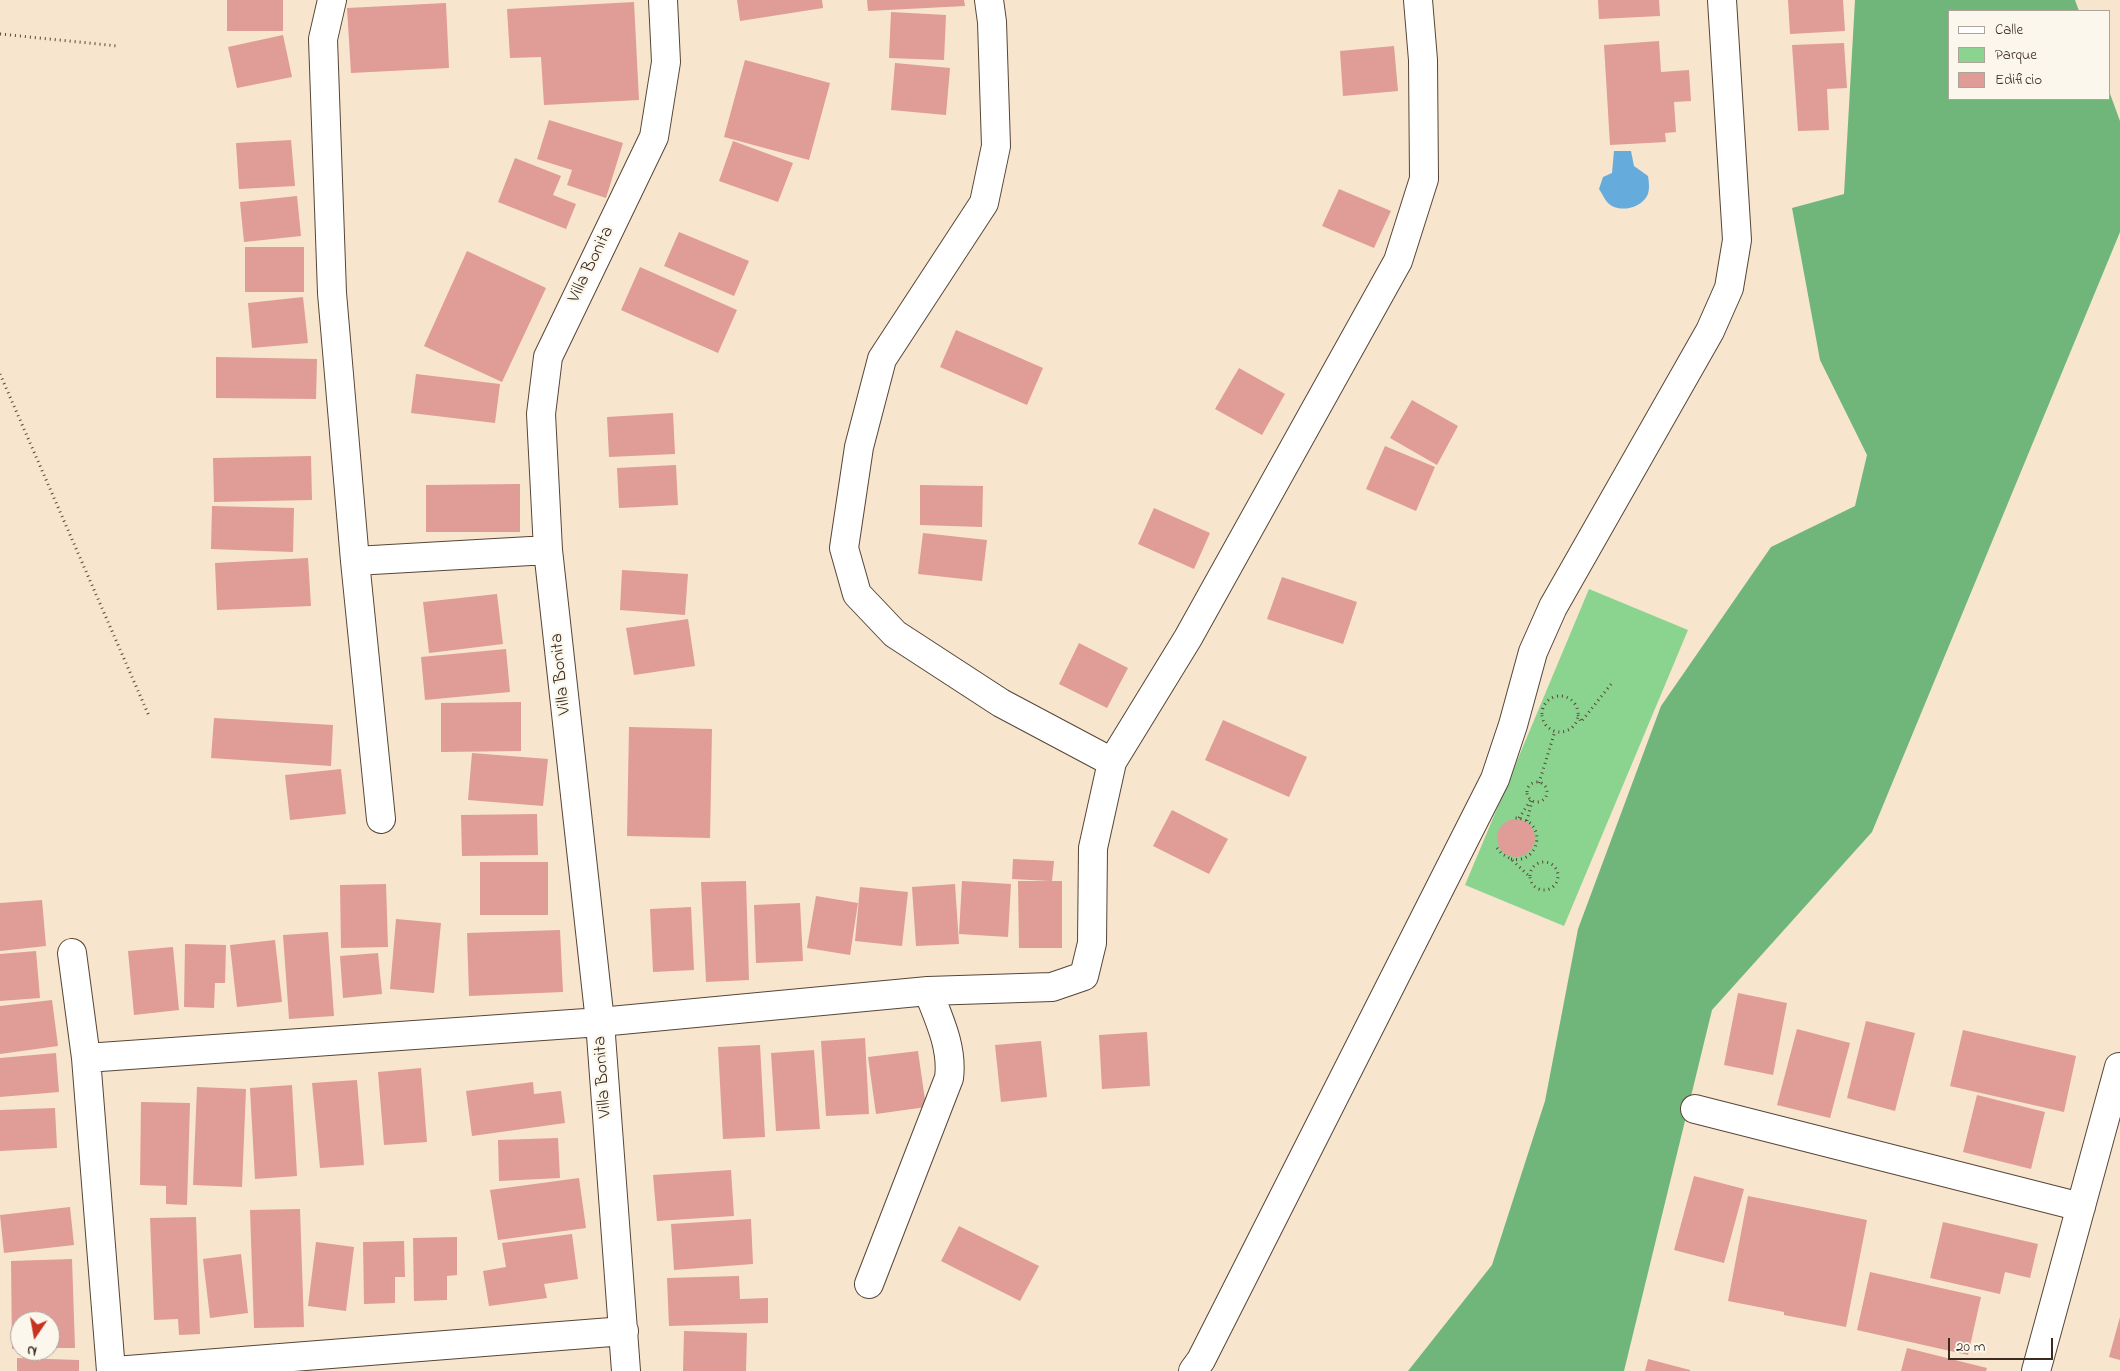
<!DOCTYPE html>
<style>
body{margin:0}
#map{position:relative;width:2120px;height:1371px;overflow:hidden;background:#f7e5ce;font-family:"Indie Flower",sans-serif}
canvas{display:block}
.legend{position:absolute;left:1948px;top:10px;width:162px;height:90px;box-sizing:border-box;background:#fbf7ec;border:1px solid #aea59a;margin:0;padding:6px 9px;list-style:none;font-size:15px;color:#3b2a1e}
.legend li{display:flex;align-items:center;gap:10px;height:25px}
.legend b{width:25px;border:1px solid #aea59a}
.north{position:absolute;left:10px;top:1311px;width:50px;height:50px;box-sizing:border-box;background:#fbf7ec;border:1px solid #aea59a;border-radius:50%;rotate:192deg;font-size:14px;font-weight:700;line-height:20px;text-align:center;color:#3b2a1e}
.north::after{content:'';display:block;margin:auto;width:18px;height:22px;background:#c8321e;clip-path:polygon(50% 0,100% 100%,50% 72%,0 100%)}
.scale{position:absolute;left:1948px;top:1338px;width:105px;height:22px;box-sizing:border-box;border:2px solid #3b2a1e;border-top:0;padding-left:6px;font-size:15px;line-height:18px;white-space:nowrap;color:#3b2a1e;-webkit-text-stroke:4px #fbf7ec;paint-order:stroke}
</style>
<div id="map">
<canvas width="2120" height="1371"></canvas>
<ul class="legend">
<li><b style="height:6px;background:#fff"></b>Calle</li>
<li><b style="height:14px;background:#8bd490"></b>Parque</li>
<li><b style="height:14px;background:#e09c96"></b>Edificio</li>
</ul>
<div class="north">N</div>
<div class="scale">20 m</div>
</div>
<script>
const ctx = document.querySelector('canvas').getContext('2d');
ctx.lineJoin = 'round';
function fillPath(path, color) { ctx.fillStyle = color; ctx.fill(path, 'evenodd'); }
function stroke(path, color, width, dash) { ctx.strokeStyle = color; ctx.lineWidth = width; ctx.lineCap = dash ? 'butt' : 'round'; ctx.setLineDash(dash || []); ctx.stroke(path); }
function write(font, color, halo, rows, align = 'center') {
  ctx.font = font + ' "Indie Flower",sans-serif'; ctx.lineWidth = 4.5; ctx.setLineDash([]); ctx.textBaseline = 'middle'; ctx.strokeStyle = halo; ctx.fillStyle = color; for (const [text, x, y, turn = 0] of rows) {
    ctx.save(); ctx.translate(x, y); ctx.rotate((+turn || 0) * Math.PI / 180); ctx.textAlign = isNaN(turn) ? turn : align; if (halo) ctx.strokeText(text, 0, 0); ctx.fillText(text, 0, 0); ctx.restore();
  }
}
const green = new Path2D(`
 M 1589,589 L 1688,630 L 1564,926 L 1465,885 Z`);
const forest = new Path2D(`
 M 1855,0 L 2075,0 L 2079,11 L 1949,11 L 1949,99 L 2109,99 L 2109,91 L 2120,121 L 2120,232 L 1872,832 L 1712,1010 L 1624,1371 L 1408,1371 L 1492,1265 L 1545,1101 L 1578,929 L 1661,706 L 1771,547 L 1855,506 L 1867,455 L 1820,360 L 1792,208 L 1844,194 Z`);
const water = new Path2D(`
 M 1614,151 L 1631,151 L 1634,166 L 1648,176 C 1649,182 1650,191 1647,196 C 1640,209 1618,213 1608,203 C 1604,199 1602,193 1599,189 L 1603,177 L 1612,173 Z`);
const building = new Path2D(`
 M 227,0 L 283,0 L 283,31 L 227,31 Z
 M 737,0 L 822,0 L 823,8 L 740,21 Z
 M 867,0 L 964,0 L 965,6 L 868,11 Z
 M 1598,0 L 1659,0 L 1660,16 L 1599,19 Z
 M 1788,0 L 1843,0 L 1845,31 L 1790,34 Z
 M 634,2 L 639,100 L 544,105 L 541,57 L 510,58 L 507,9 Z
 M 446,3 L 449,68 L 351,73 L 347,8 Z
 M 891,12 L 946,15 L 944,60 L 889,58 Z
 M 283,35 L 292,77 L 237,88 L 228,47 Z
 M 1659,41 L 1661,72 L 1689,70 L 1691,101 L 1674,102 L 1676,132 L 1665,133 L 1666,142 L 1610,145 L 1604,45 Z
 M 1844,43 L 1847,88 L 1827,89 L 1829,130 L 1798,131 L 1792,45 Z
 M 1394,46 L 1398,91 L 1343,96 L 1340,51 Z
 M 745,60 L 830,83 L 809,160 L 724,137 Z
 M 895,63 L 950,68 L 946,115 L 891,110 Z
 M 549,120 L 623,143 L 606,198 L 567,185 L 572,170 L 537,159 Z
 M 291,140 L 295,186 L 239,189 L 236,143 Z
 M 733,141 L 793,163 L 778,202 L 719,181 Z
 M 515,158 L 561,176 L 553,195 L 576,204 L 566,229 L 498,202 Z
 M 1339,189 L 1391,211 L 1374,248 L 1322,226 Z
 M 297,196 L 301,236 L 244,242 L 240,202 Z
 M 679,232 L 749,261 L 734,296 L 664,266 Z
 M 245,247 L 304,247 L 304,292 L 245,292 Z
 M 467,251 L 546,288 L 502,382 L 424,346 Z
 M 640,267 L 737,310 L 718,353 L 621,310 Z
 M 303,297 L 308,343 L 252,348 L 248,303 Z
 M 956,330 L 1043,368 L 1027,405 L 940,367 Z
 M 216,357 L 317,359 L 316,399 L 216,398 Z
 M 1239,368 L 1285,394 L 1262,435 L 1215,409 Z
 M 416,374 L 500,384 L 495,423 L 411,413 Z
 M 1412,400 L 1458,426 L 1437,465 L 1390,438 Z
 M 673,413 L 675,454 L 609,457 L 607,417 Z
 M 1385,446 L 1435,467 L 1416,511 L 1366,489 Z
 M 311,456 L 312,500 L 214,502 L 213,458 Z
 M 676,465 L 678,505 L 619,508 L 617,468 Z
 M 520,484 L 520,532 L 426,532 L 426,485 Z
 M 920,485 L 983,486 L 982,527 L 920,525 Z
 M 212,506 L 294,508 L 293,552 L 211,549 Z
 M 1154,508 L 1210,533 L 1194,569 L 1138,544 Z
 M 923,533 L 987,540 L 982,581 L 918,574 Z
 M 308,558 L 311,606 L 217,610 L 215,563 Z
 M 622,570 L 688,574 L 685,615 L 620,610 Z
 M 1282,577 L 1357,602 L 1343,644 L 1267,619 Z
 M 497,594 L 503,644 L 429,653 L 423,602 Z
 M 688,619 L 695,666 L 634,675 L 626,628 Z
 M 1079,643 L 1128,668 L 1107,708 L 1059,684 Z
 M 506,649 L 510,692 L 425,700 L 421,657 Z
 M 521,702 L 521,751 L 441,752 L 441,703 Z
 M 214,718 L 333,725 L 331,766 L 211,758 Z
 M 1223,720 L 1307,757 L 1289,797 L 1205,760 Z
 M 629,727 L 712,729 L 710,838 L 627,836 Z
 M 472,753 L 548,759 L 543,806 L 468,800 Z
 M 341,769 L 346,814 L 290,820 L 285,775 Z
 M 1172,810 L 1228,839 L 1209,874 L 1153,846 Z
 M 537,814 L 538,855 L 462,856 L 461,815 Z
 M1497 838a19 19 0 1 1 38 0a19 19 0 1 1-38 0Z
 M 1013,859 L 1054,861 L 1052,881 L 1062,881 L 1062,948 L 1019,948 L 1018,881 L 1050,881 L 1012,879 Z
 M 480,862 L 548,862 L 548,915 L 480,915 Z
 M 746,881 L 749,980 L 706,982 L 701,882 Z
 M 962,881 L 1011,884 L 1008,937 L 959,934 Z
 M 386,884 L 388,947 L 341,948 L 340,885 Z
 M 955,884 L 959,944 L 916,946 L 912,887 Z
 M 860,887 L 908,892 L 902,946 L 855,941 Z
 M 816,896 L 858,903 L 850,955 L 807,948 Z
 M 42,900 L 46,946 L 0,951 L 0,903 Z
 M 800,903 L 803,961 L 756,963 L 754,905 Z
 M 691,907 L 694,970 L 653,972 L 650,909 Z
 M 396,919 L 441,923 L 434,993 L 390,989 Z
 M 560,930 L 563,992 L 469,996 L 467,933 Z
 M 328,932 L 334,1016 L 289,1019 L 283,935 Z
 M 275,940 L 282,1002 L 237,1007 L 230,945 Z
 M 185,944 L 226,945 L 225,983 L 215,983 L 214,1008 L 184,1007 Z
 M 173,947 L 179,1010 L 134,1015 L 128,951 Z
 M 36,951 L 40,998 L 0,1001 L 0,954 Z
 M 378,953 L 382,994 L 343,998 L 340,956 Z
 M 1738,993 L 1787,1003 L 1773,1075 L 1724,1065 Z
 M 52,1000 L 58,1046 L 0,1054 L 0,1006 Z
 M 1866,1021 L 1915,1033 L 1895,1111 L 1847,1098 Z
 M 1797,1029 L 1850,1043 L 1830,1118 L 1777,1105 Z
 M 1963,1030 L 2076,1056 L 2064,1112 L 1950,1086 Z
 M 1147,1032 L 1150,1086 L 1102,1089 L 1099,1035 Z
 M 865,1038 L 869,1114 L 826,1116 L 821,1041 Z
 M 1041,1041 L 1047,1097 L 1001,1102 L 995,1045 Z
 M 760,1045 L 765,1137 L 723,1139 L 718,1047 Z
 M 814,1050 L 820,1129 L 776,1131 L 771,1053 Z
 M 918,1051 L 926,1107 L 876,1114 L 868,1057 Z
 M 56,1053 L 59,1092 L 0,1097 L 0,1058 Z
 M 421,1068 L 427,1142 L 384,1145 L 378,1072 Z
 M 357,1080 L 364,1165 L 320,1168 L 312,1083 Z
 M 533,1082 L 534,1094 L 561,1091 L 565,1123 L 472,1136 L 466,1091 Z
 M 292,1085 L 297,1176 L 255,1179 L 250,1088 Z
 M 197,1087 L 246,1089 L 242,1187 L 193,1185 Z
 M 1977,1095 L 2045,1112 L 2031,1169 L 1963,1152 Z
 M 141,1102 L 190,1103 L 187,1205 L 166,1204 L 166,1186 L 140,1185 Z
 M 55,1108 L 57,1148 L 0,1151 L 0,1110 Z
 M 558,1138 L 560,1178 L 499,1181 L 498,1140 Z
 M 731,1170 L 734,1216 L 657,1221 L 653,1175 Z
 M 1694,1176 L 1744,1189 L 1724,1263 L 1674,1250 Z
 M 579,1178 L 586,1228 L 498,1240 L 490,1190 Z
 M 1748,1196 L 1867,1220 L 1846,1327 L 1784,1315 L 1784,1312 L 1728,1301 Z
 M 70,1207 L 74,1245 L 4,1253 L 0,1215 Z
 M 300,1209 L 304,1327 L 254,1328 L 250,1210 Z
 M 196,1217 L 200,1334 L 179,1335 L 178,1319 L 154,1320 L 150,1218 Z
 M 751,1219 L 753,1264 L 674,1270 L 671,1224 Z
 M 1943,1222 L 2038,1244 L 2030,1278 L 2005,1272 L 2000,1294 L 1930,1278 Z
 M 959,1226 L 1039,1266 L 1020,1301 L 941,1261 Z
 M 572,1234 L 578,1279 L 544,1284 L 547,1298 L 489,1306 L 483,1271 L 506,1267 L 502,1243 Z
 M 457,1237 L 457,1275 L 447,1276 L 447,1300 L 414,1301 L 413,1238 Z
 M 404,1241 L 405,1277 L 395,1277 L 395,1303 L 364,1304 L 363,1242 Z
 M 316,1242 L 354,1247 L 346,1311 L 308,1306 Z
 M 241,1254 L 248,1313 L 210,1318 L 203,1259 Z
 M 72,1259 L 75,1348 L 50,1348 L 50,1321 L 20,1321 L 20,1349 L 12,1349 L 11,1261 Z
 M 1870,1272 L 1981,1297 L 1968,1355 L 1857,1330 Z
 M 739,1276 L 740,1299 L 768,1298 L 768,1323 L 669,1326 L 667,1278 Z
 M 2120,1317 L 2120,1360 L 2109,1357 Z
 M 684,1331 L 747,1333 L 746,1371 L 683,1371 Z
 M 1907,1348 L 1987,1368 L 1986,1371 L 1901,1371 Z
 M 17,1358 L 79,1360 L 79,1371 L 17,1371 Z
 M 1648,1359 L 1690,1370 L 1690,1371 L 1645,1371 Z`);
const path = new Path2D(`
 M 0,34 L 118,46
 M 0,374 L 149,716
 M1542 714a18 18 0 1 1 36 0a18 18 0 1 1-36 0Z
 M 1578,715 L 1581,722 L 1612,683
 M1527 792a10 10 0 1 1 20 0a10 10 0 1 1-20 0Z
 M 1539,783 L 1555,731
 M 1519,818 L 1531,800
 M 1527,821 L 1532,801
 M 1497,848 L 1502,854 L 1511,859 L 1530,877
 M 1511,859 C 1542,865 1548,817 1513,818
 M1530 876a14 14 0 1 1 28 0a14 14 0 1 1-28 0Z`);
const minor = new Path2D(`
 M 332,0 L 323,39 L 332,293 L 355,561 L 381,819
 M 989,0 L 992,22 L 996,146 L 984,203 L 882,359 L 859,447 L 844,548 L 857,594 L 895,634 L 1001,703 L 1112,762
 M 355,561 L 548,550
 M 72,953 L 86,1058 L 111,1371
 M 86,1058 L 600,1022 L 928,991 L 1052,987 L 1084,976 L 1092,943 L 1093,848 L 1112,762 L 1188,638 L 1398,261 L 1424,179 L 1423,60 L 1418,0
 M 1695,1109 L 2081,1207
 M 869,1284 L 949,1078 C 953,1048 939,1019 928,991
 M 115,1371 L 624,1331
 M 626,1371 L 600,1022 L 548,550 L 541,414 L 548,357 L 654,137 L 666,62 L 663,0
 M 1193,1371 L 1201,1360 L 1495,779 L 1513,725 L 1533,652 L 1553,607 L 1710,331 L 1729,288 L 1737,240 L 1722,0
 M 2036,1371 L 2119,1067`);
const streetNames = [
 ["Villa Bonita",592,265,-64],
 ["Villa Bonita",562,674,-96],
 ["Villa Bonita",604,1077,-94]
];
fillPath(green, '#8bd490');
fillPath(forest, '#70b67a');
fillPath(water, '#65abdb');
fillPath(building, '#e09c96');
stroke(minor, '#574638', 30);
stroke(path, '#574638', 3, [1, 4]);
stroke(minor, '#fff', 28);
write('18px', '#3b2a1e', '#fbf7ec', streetNames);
</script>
